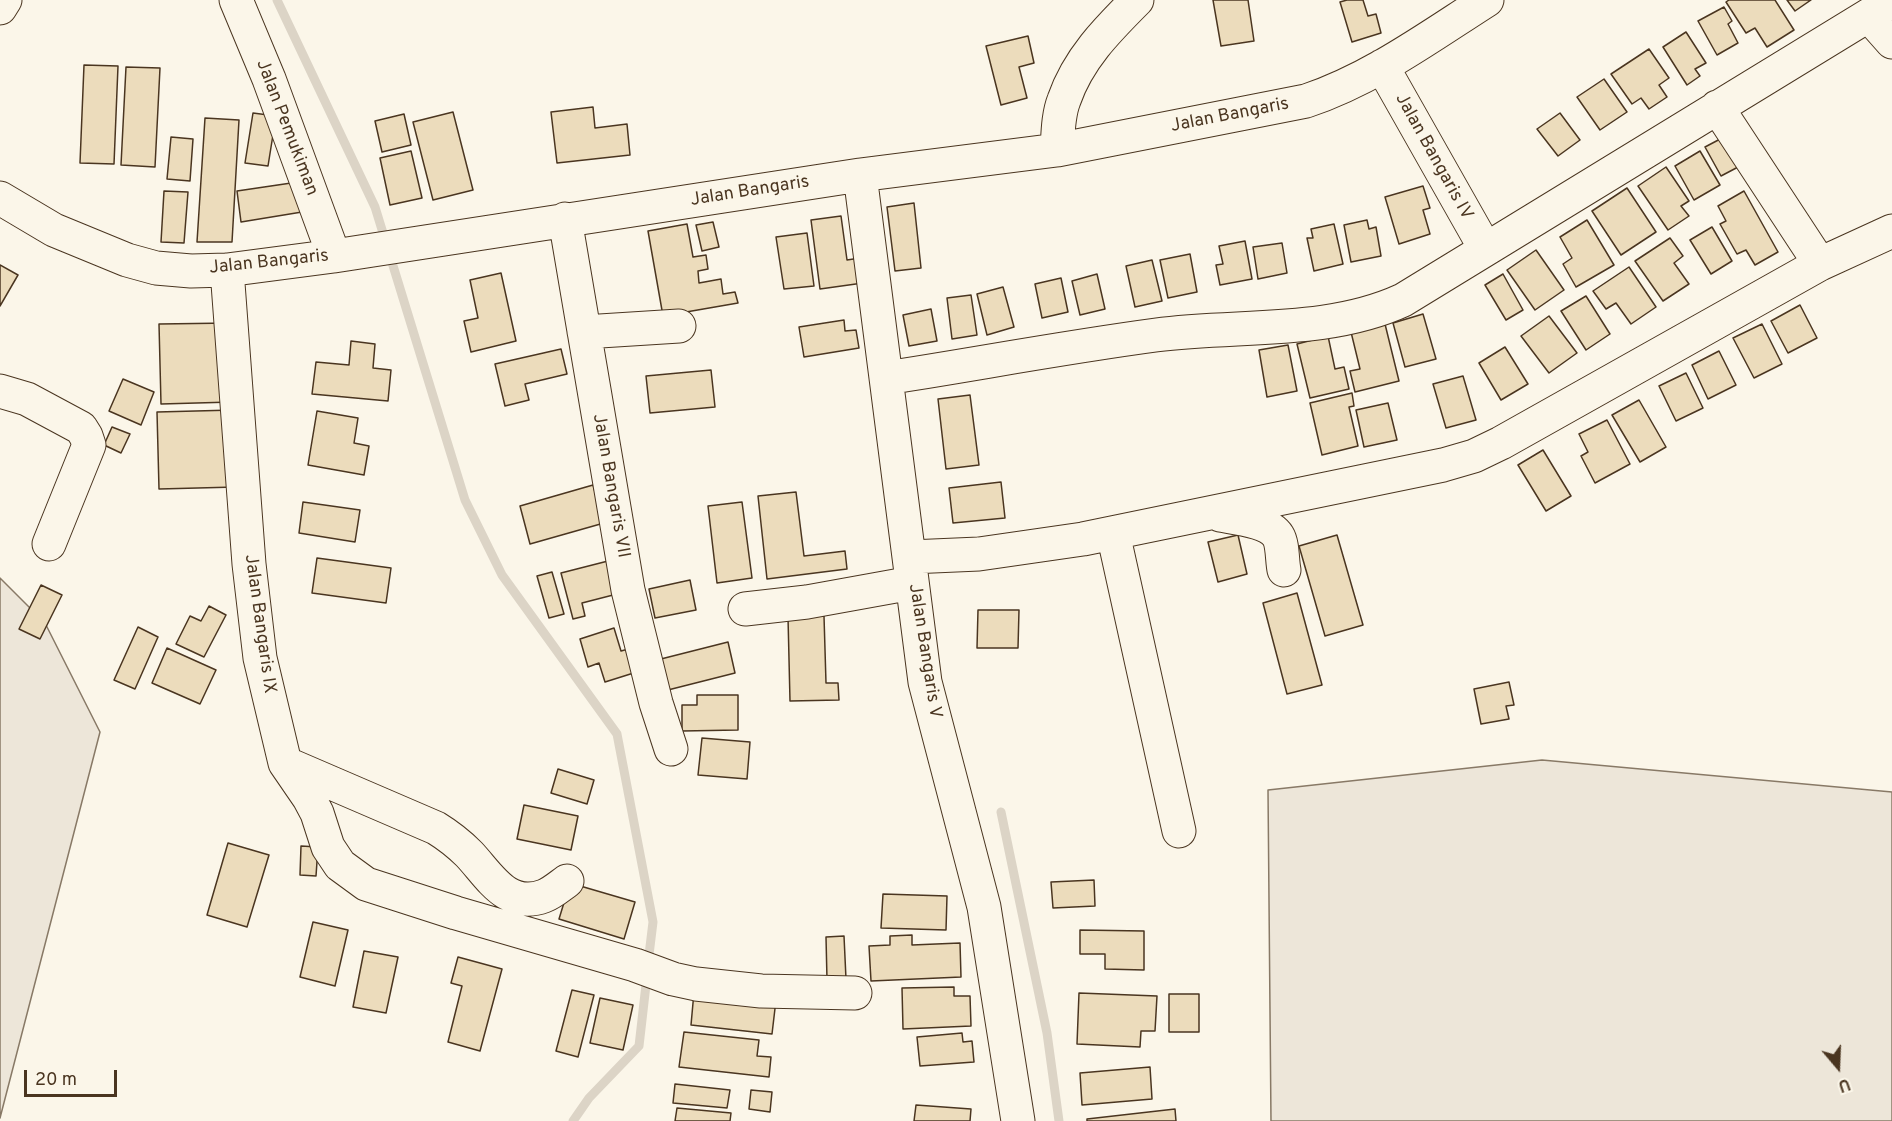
<!DOCTYPE html>
<style>
body{margin:0}
#map{position:relative;width:1892px;height:1121px;overflow:hidden;background:#fbf6e9;font-family:Overpass,sans-serif}
canvas{display:block}
.north{position:absolute;left:1808px;top:1037px;width:60px;height:60px;-webkit-text-stroke:4px #fbf6e9;paint-order:stroke;rotate:161deg;font-size:16px;font-weight:700;line-height:24px;text-align:center;color:#4a3520}
.north::after{content:'';display:block;margin:auto;width:21px;height:27px;background:#4a3520;clip-path:polygon(50% 0,100% 100%,50% 72%,0 100%)}
.scale{position:absolute;left:24px;top:1070px;width:93px;height:27px;box-sizing:border-box;border:3px solid #4a3520;border-top:0;padding-left:8px;font-size:18px;line-height:21px;white-space:nowrap;color:#4a3520;-webkit-text-stroke:4px #fbf6e9;paint-order:stroke}
</style>
<div id="map">
<canvas width="1892" height="1121"></canvas>
<div class="north">U</div>
<div class="scale">20 m</div>
</div>
<script>
const ctx = document.querySelector('canvas').getContext('2d');
ctx.lineJoin = 'round';
function fillPath(path, color) { ctx.fillStyle = color; ctx.fill(path, 'evenodd'); }
function stroke(path, color, width, dash) { ctx.strokeStyle = color; ctx.lineWidth = width; ctx.lineCap = dash ? 'butt' : 'round'; ctx.setLineDash(dash || []); ctx.stroke(path); }
function write(font, color, halo, rows, align = 'center') {
  ctx.font = font + ' Overpass,sans-serif'; ctx.lineWidth = 4.5; ctx.setLineDash([]); ctx.textBaseline = 'middle'; ctx.strokeStyle = halo; ctx.fillStyle = color; for (const [text, x, y, turn = 0] of rows) {
    ctx.save(); ctx.translate(x, y); ctx.rotate((+turn || 0) * Math.PI / 180); ctx.textAlign = isNaN(turn) ? turn : align; if (halo) ctx.strokeText(text, 0, 0); ctx.fillText(text, 0, 0); ctx.restore();
  }
}
const green = new Path2D(`
 M 0,578 L 45,623 L 100,732 L 0,1118 Z
 M 1542,760 L 1892,792 L 1892,1121 L 1271,1121 L 1268,790 Z`);
const stream = new Path2D(`
 M 277,0 L 375,207 L 465,500 L 502,575 L 617,734 L 653,922 L 648,963
 M 1001,812 L 1047,1033 L 1059,1121
 M 573,1121 L 589,1098 L 639,1046 L 647,976`);
const building = new Path2D(`
 M 1213,0 L 1248,0 L 1254,41 L 1221,46 Z
 M 1347,0 L 1363,0 L 1368,16 L 1376,14 L 1381,33 L 1352,42 L 1340,2 Z
 M 1729,0 L 1775,0 L 1794,30 L 1767,47 L 1755,28 L 1746,33 L 1726,2 Z
 M 1787,0 L 1811,0 L 1795,11 Z
 M 1724,7 L 1732,21 L 1728,24 L 1738,43 L 1717,55 L 1698,21 Z
 M 1686,32 L 1706,63 L 1695,69 L 1700,76 L 1687,85 L 1663,47 Z
 M 1028,36 L 1034,63 L 1019,67 L 1027,98 L 1001,105 L 986,46 Z
 M 1649,49 L 1669,78 L 1659,85 L 1667,97 L 1649,109 L 1641,98 L 1632,104 L 1611,74 Z
 M 84,65 L 118,66 L 114,164 L 80,163 Z
 M 126,67 L 160,68 L 155,167 L 121,165 Z
 M 1604,79 L 1627,112 L 1600,130 L 1577,97 Z
 M 593,107 L 595,128 L 627,124 L 630,155 L 557,163 L 551,112 Z
 M 453,112 L 473,190 L 433,200 L 413,122 Z
 M 253,113 L 276,116 L 268,166 L 245,163 Z
 M 1560,113 L 1580,140 L 1558,156 L 1537,129 Z
 M 404,114 L 411,145 L 382,152 L 375,121 Z
 M 205,118 L 239,120 L 232,242 L 197,242 Z
 M 171,137 L 193,139 L 190,181 L 167,179 Z
 M 1724,137 L 1740,166 L 1721,176 L 1705,147 Z
 M 411,151 L 422,198 L 390,205 L 380,158 Z
 M 1700,151 L 1720,185 L 1694,200 L 1675,166 Z
 M 1666,167 L 1689,201 L 1681,206 L 1689,216 L 1668,230 L 1638,186 Z
 M 298,182 L 302,212 L 241,222 L 237,191 Z
 M 1423,186 L 1430,208 L 1423,210 L 1430,234 L 1399,244 L 1385,197 Z
 M 1627,188 L 1656,232 L 1621,255 L 1592,211 Z
 M 164,191 L 188,192 L 184,243 L 161,242 Z
 M 1744,191 L 1778,252 L 1755,265 L 1746,250 L 1737,254 L 1720,224 L 1726,221 L 1718,206 Z
 M 914,203 L 921,268 L 895,271 L 887,207 Z
 M 841,216 L 847,260 L 860,258 L 863,283 L 820,289 L 811,220 Z
 M 1367,220 L 1369,229 L 1376,227 L 1381,256 L 1351,262 L 1344,225 Z
 M 1587,220 L 1614,265 L 1576,287 L 1563,264 L 1572,258 L 1560,237 Z
 M 713,222 L 719,247 L 702,251 L 696,225 Z
 M 687,224 L 693,257 L 706,255 L 708,269 L 698,271 L 699,283 L 721,279 L 723,294 L 735,292 L 738,303 L 663,316 L 648,231 Z
 M 1334,224 L 1343,264 L 1314,271 L 1307,238 L 1313,238 L 1311,229 Z
 M 1712,227 L 1732,261 L 1711,274 L 1690,240 Z
 M 807,233 L 814,286 L 784,289 L 776,237 Z
 M 1670,238 L 1683,256 L 1674,263 L 1689,284 L 1663,301 L 1635,261 Z
 M 1245,241 L 1252,279 L 1220,285 L 1216,265 L 1223,264 L 1219,246 Z
 M 1282,243 L 1287,273 L 1258,279 L 1253,247 Z
 M 1536,250 L 1564,290 L 1535,310 L 1507,270 Z
 M 1190,254 L 1197,292 L 1168,298 L 1160,260 Z
 M 1152,260 L 1162,301 L 1135,307 L 1126,266 Z
 M 0,265 L 18,275 L 0,306 Z
 M 1629,267 L 1656,307 L 1631,324 L 1616,303 L 1606,309 L 1593,291 Z
 M 501,273 L 516,341 L 471,352 L 464,321 L 478,318 L 470,280 Z
 M 1097,274 L 1105,309 L 1080,315 L 1072,281 Z
 M 1503,274 L 1523,310 L 1506,320 L 1485,285 Z
 M 1061,278 L 1068,312 L 1042,318 L 1035,284 Z
 M 1003,287 L 1014,327 L 987,335 L 977,294 Z
 M 971,295 L 977,335 L 952,339 L 947,298 Z
 M 1586,296 L 1610,334 L 1586,350 L 1561,311 Z
 M 1800,305 L 1817,338 L 1788,353 L 1771,321 Z
 M 931,309 L 937,341 L 909,346 L 903,315 Z
 M 1423,314 L 1436,359 L 1405,367 L 1393,323 Z
 M 1549,316 L 1577,353 L 1549,373 L 1521,336 Z
 M 844,320 L 845,331 L 856,330 L 859,348 L 804,357 L 799,327 Z
 M 231,323 L 232,402 L 161,404 L 159,324 Z
 M 1385,324 L 1399,381 L 1355,392 L 1350,371 L 1360,369 L 1351,332 Z
 M 1762,324 L 1782,364 L 1754,378 L 1733,338 Z
 M 1328,336 L 1335,369 L 1344,367 L 1349,389 L 1310,398 L 1297,344 Z
 M 351,341 L 375,344 L 373,368 L 391,370 L 388,401 L 312,394 L 316,362 L 349,365 Z
 M 1288,345 L 1297,391 L 1267,397 L 1259,350 Z
 M 1505,347 L 1528,384 L 1501,400 L 1479,363 Z
 M 561,349 L 567,374 L 525,384 L 529,400 L 505,406 L 495,364 Z
 M 1719,351 L 1736,385 L 1708,399 L 1692,365 Z
 M 711,370 L 715,407 L 650,413 L 646,376 Z
 M 1686,373 L 1703,408 L 1676,421 L 1659,386 Z
 M 1463,376 L 1476,420 L 1446,428 L 1433,384 Z
 M 123,379 L 154,392 L 141,425 L 109,411 Z
 M 1352,393 L 1354,406 L 1349,407 L 1358,446 L 1322,455 L 1310,403 Z
 M 970,395 L 979,465 L 946,469 L 938,399 Z
 M 1639,400 L 1666,447 L 1640,462 L 1612,415 Z
 M 1388,403 L 1397,440 L 1364,447 L 1356,410 Z
 M 234,410 L 236,487 L 159,489 L 157,412 Z
 M 317,411 L 358,418 L 354,443 L 369,446 L 364,475 L 308,465 Z
 M 1607,420 L 1630,464 L 1595,483 L 1581,456 L 1588,452 L 1579,434 Z
 M 112,427 L 130,434 L 121,453 L 104,445 Z
 M 1543,450 L 1571,496 L 1546,511 L 1518,465 Z
 M 1001,482 L 1005,518 L 953,523 L 949,488 Z
 M 593,485 L 604,523 L 530,544 L 520,506 Z
 M 796,492 L 804,556 L 845,551 L 847,569 L 767,579 L 758,496 Z
 M 303,502 L 360,510 L 355,542 L 299,533 Z
 M 742,502 L 752,578 L 717,583 L 708,506 Z
 M 1238,535 L 1247,574 L 1218,582 L 1208,542 Z
 M 1337,535 L 1363,625 L 1325,636 L 1299,546 Z
 M 317,558 L 391,568 L 386,603 L 312,593 Z
 M 608,561 L 617,594 L 582,603 L 585,616 L 573,619 L 561,573 Z
 M 552,572 L 564,614 L 549,618 L 537,576 Z
 M 690,580 L 696,610 L 655,618 L 649,589 Z
 M 41,585 L 62,595 L 40,639 L 19,629 Z
 M 1297,593 L 1322,685 L 1287,694 L 1263,603 Z
 M 209,606 L 226,615 L 204,657 L 176,644 L 190,616 L 201,621 Z
 M 978,610 L 1019,610 L 1018,648 L 977,648 Z
 M 824,616 L 826,683 L 838,683 L 839,700 L 790,701 L 788,617 Z
 M 138,627 L 158,637 L 135,689 L 114,680 Z
 M 614,628 L 621,651 L 632,648 L 640,671 L 605,682 L 599,663 L 588,667 L 580,639 Z
 M 728,642 L 735,673 L 660,692 L 653,661 Z
 M 167,648 L 216,670 L 200,704 L 152,683 Z
 M 1509,682 L 1514,705 L 1506,706 L 1509,719 L 1481,724 L 1474,689 Z
 M 697,695 L 738,695 L 738,730 L 682,731 L 682,705 L 697,705 Z
 M 702,738 L 750,742 L 747,779 L 698,775 Z
 M 558,769 L 594,780 L 587,804 L 551,793 Z
 M 524,805 L 578,816 L 571,850 L 517,839 Z
 M 228,843 L 269,855 L 247,927 L 207,915 Z
 M 301,846 L 318,847 L 316,876 L 300,875 Z
 M 1094,880 L 1095,906 L 1053,908 L 1051,882 Z
 M 570,883 L 635,902 L 624,939 L 559,919 Z
 M 883,894 L 947,896 L 946,930 L 881,928 Z
 M 313,922 L 348,930 L 335,986 L 300,977 Z
 M 1080,930 L 1144,931 L 1144,970 L 1105,969 L 1105,954 L 1080,954 Z
 M 912,935 L 912,945 L 960,943 L 961,977 L 871,981 L 869,946 L 890,945 L 890,936 Z
 M 844,936 L 846,979 L 827,980 L 826,937 Z
 M 364,951 L 398,957 L 386,1013 L 353,1007 Z
 M 458,957 L 502,969 L 480,1051 L 448,1042 L 462,986 L 451,983 Z
 M 954,987 L 954,996 L 970,996 L 971,1026 L 903,1029 L 902,988 Z
 M 572,990 L 594,995 L 578,1057 L 556,1051 Z
 M 694,992 L 776,1000 L 772,1034 L 691,1025 Z
 M 1079,993 L 1157,996 L 1155,1031 L 1141,1031 L 1140,1047 L 1077,1044 Z
 M 1169,994 L 1199,994 L 1199,1032 L 1169,1032 Z
 M 600,998 L 633,1005 L 623,1050 L 590,1043 Z
 M 684,1032 L 759,1040 L 757,1056 L 771,1057 L 769,1077 L 679,1067 Z
 M 962,1033 L 963,1042 L 972,1041 L 974,1062 L 920,1066 L 917,1037 Z
 M 1150,1067 L 1152,1099 L 1082,1105 L 1080,1073 Z
 M 675,1084 L 730,1090 L 727,1108 L 673,1103 Z
 M 751,1090 L 772,1092 L 770,1112 L 749,1109 Z
 M 916,1105 L 971,1109 L 970,1121 L 914,1121 Z
 M 677,1108 L 731,1113 L 730,1121 L 675,1121 Z
 M 1175,1109 L 1176,1121 L 1087,1121 L 1087,1119 Z`);
const minor = new Path2D(`
 M 236,0 L 269,79 L 334,256
 M 0,8 L 5,0
 M 1869,16 L 1892,42
 M 1382,66 L 1485,248
 M 1057,150 C 1058,134 1058,115 1064,100 C 1078,59 1107,30 1137,0
 M 860,175 L 925,682 L 984,907 L 1018,1121
 M 0,198 L 54,230 L 127,260 L 156,268 L 191,271 L 227,270 L 334,256 L 860,175 L 1057,150 L 1306,101 C 1372,79 1429,37 1487,0
 M 565,219 L 628,590 L 656,703 L 671,749
 M 1820,264 L 1892,231
 M 227,270 L 249,564 L 260,658 L 285,763 L 309,798 L 317,813 L 328,847 L 340,865 L 366,884 L 456,913 L 635,965 L 673,979 L 696,984 L 761,991 L 855,993
 M 584,332 L 679,326
 M 886,378 C 976,364 1066,347 1156,335 C 1238,324 1327,335 1403,300 L 1892,1
 M 0,391 L 27,399 L 81,428 L 86,436 L 89,445 L 49,544
 M 1220,515 C 1236,518 1269,521 1278,536 C 1283,544 1282,561 1284,570
 M 1113,533 L 1179,831
 M 910,557 L 979,554 L 1083,539 L 1443,465 L 1474,456 L 1501,443 L 1820,264 L 1717,107
 M 745,609 L 807,602 L 912,583
 M 285,763 L 436,828 C 449,836 459,844 469,854 C 489,875 507,910 544,896 C 552,893 560,886 567,881`);
const streetNames = [
 ["Jalan Bangaris",1230,116,-11],
 ["Jalan Pemukiman",286,128,69],
 ["Jalan Bangaris IV",1433,157,61],
 ["Jalan Bangaris",750,192,-9],
 ["Jalan Bangaris",269,263,-6],
 ["Jalan Bangaris VII",610,486,80],
 ["Jalan Bangaris IX",259,624,82],
 ["Jalan Bangaris V",924,651,81]
];
fillPath(green, '#ede6d9');
stroke(green, '#887966', 1.5);
stroke(stream, '#dcd4c6', 9);
fillPath(building, '#ecdcbc');
stroke(building, '#4a3520', 1.5);
stroke(minor, '#4a3520', 35);
stroke(minor, '#fbf6e9', 33);
write('18px', '#4a3520', '#fbf6e9', streetNames);
</script>
